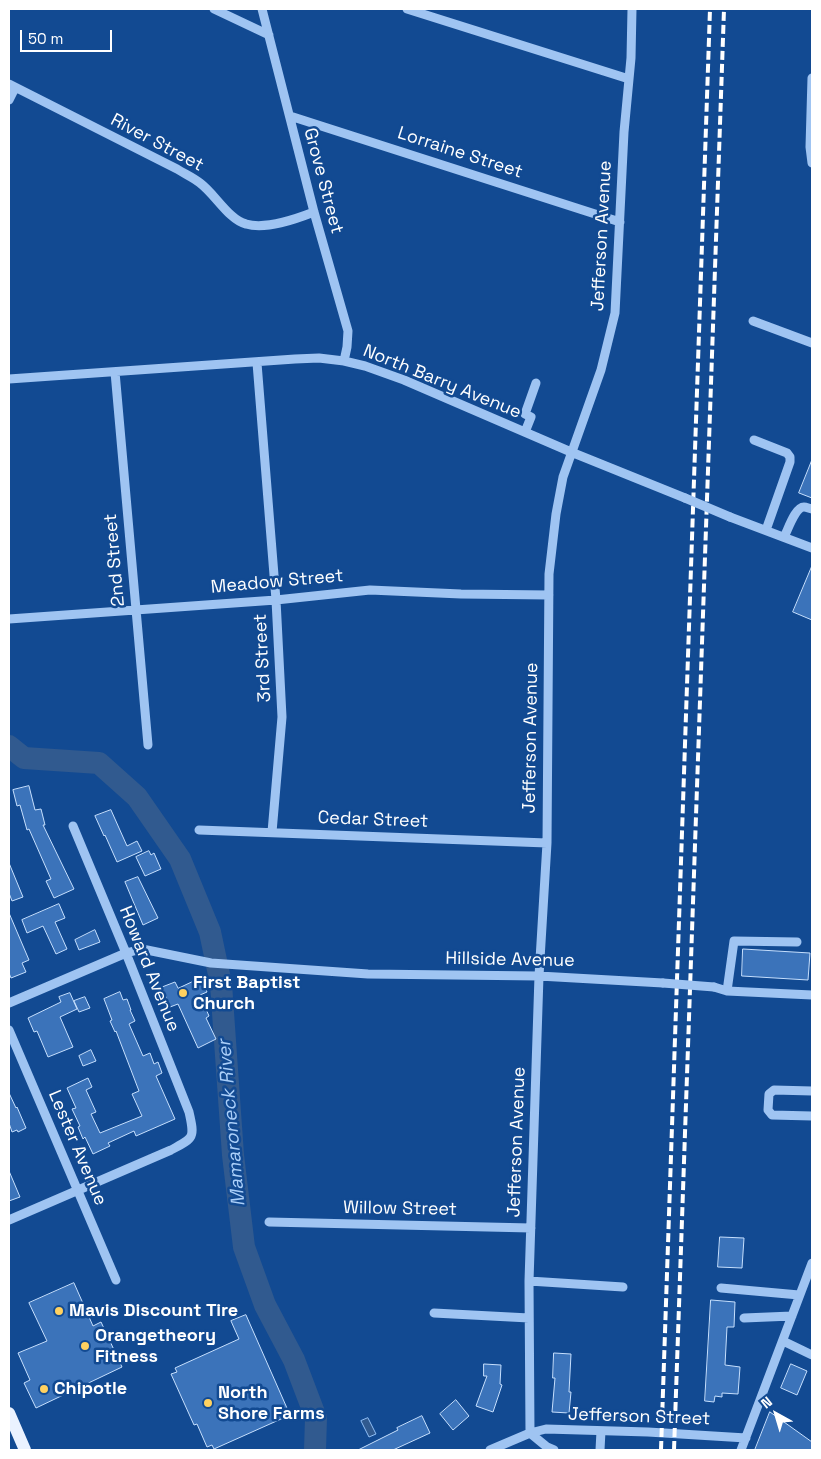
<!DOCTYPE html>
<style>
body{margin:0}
#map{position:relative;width:821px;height:1459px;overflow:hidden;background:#124a92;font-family:"Space Grotesk",sans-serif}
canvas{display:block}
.frame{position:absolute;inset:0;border:10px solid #fff;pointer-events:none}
.north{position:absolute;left:751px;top:1389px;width:50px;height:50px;-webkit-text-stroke:4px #124a92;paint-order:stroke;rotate:321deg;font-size:14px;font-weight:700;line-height:20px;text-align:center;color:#fff}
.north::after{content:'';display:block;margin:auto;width:18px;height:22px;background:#fff;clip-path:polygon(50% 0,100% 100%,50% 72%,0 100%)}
.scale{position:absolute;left:20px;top:30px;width:92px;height:22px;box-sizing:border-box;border:2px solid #fff;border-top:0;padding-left:6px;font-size:15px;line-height:18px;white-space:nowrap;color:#fff;-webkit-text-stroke:4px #124a92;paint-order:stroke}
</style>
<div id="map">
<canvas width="821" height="1459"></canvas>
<div class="frame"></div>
<div class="north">N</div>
<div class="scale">50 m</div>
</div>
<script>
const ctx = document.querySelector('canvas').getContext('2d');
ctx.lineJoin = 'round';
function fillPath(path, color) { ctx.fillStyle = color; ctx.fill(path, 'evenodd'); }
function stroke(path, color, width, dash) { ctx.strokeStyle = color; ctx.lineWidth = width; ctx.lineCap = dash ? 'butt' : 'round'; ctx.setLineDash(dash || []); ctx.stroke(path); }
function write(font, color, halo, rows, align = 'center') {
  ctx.font = font + ' "Space Grotesk",sans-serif'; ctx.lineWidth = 5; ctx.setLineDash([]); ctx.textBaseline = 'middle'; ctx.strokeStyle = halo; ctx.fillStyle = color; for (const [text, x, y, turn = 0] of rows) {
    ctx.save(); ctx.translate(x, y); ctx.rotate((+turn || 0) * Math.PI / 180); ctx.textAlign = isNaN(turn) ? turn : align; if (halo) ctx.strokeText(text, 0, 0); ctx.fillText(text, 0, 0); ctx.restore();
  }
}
const water = new Path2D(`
 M 368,1418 L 376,1434 L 369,1437 L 361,1421 Z`);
const river = new Path2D(`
 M 9,746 L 24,758 L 99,763 L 137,797 L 180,859 L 210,932 L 221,984 L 233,1155 L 244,1247 L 265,1305 L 294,1360 L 316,1418 L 315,1450`);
const building = new Path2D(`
 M 812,460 L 812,498 L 799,493 Z
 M 812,566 L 812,620 L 793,612 Z
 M 29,786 L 35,810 L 41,809 L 45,825 L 43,825 L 74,889 L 54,898 L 46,881 L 51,879 L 29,829 L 27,830 L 20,805 L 17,806 L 13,790 Z
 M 111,810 L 127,846 L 137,841 L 142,851 L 117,862 L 105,835 L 104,836 L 95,816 Z
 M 149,851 L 151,855 L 154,853 L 161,869 L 145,876 L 136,857 Z
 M 9,863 L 23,897 L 12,901 L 9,893 Z
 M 138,877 L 158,918 L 143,925 L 125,882 Z
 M 59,904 L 65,918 L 55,922 L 67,949 L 56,954 L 43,926 L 27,933 L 22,920 Z
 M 9,913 L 29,960 L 22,963 L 26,972 L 11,978 L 9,973 Z
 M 95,930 L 100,942 L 79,950 L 75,940 Z
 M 743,949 L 810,953 L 808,980 L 742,976 Z
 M 201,978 L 207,992 L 200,995 L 209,1016 L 206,1018 L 216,1039 L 198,1048 L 178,1004 L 170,1007 L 162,987 L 175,982 L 178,988 Z
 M 120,992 L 123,1000 L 127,999 L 131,1010 L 130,1010 L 135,1021 L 129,1024 L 143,1056 L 150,1053 L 154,1064 L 158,1062 L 162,1073 L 156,1076 L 175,1119 L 136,1136 L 134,1131 L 108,1143 L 110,1146 L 93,1154 L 85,1137 L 83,1139 L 78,1127 L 80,1126 L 72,1109 L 76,1108 L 67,1088 L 88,1078 L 92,1087 L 86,1090 L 96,1112 L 91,1114 L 100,1133 L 142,1116 L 132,1094 L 139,1091 L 116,1031 L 115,1032 L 110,1021 L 112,1020 L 104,999 Z
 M 70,993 L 77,1009 L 60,1017 L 73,1047 L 48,1057 L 37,1031 L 34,1032 L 28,1018 L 61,1002 L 59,997 Z
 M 85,997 L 90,1008 L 79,1012 L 74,1001 Z
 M 91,1050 L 96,1061 L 83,1066 L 79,1056 Z
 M 9,1093 L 16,1108 L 17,1107 L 26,1128 L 18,1132 L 17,1130 L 12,1132 L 9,1123 Z
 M 9,1171 L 20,1197 L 9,1201 Z
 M 720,1237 L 744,1238 L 742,1268 L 718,1267 Z
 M 74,1283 L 93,1326 L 101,1322 L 122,1367 L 36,1408 L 24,1383 L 30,1380 L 18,1353 L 47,1341 L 29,1303 Z
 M 711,1300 L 735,1302 L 734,1327 L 727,1327 L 725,1365 L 740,1367 L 738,1394 L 722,1393 L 722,1397 L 715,1396 L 714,1402 L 705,1401 Z
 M 246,1315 L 290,1415 L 214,1449 L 212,1445 L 207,1447 L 197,1424 L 194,1425 L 171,1374 L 177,1372 L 175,1368 L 239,1339 L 231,1321 Z
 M 554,1353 L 571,1354 L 569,1392 L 571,1392 L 569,1413 L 552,1412 L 555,1378 L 553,1378 Z
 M 484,1364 L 501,1365 L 500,1384 L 502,1385 L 493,1412 L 476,1406 L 487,1376 L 484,1376 Z
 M 791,1364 L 807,1371 L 797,1395 L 781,1388 Z
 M 456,1400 L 469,1416 L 453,1430 L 440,1414 Z
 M 770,1412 L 812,1442 L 812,1450 L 755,1450 Z
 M 422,1416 L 430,1433 L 393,1450 L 358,1450 L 398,1430 L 397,1428 Z`);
const minor = new Path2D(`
 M 214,9 L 269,35
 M 262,9 L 314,212 L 348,331 L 347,347 L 344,361
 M 407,9 L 629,79
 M 812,78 L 810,147 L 812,163
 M 9,84 L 177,169 C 185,174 194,178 200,183 C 215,194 229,220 246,224 C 266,230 296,219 314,212
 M 9,100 L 15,88
 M 290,116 L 620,222
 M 753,321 L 812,343
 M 257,363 L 276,600 L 282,717 L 272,832
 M 115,372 L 148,745
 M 9,379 L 295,359 L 319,358 L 344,361 L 365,366 L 404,380 L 571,452 L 685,498
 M 525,432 L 531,417 L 525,414 L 536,383
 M 754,440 L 787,453 L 790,457 L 790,462 L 766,530
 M 730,517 L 812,548
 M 784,537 C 788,530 795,507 804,507 C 806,507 811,509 812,509
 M 9,619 L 276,600 L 370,590 L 461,594 L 549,595
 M 199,830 L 547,843
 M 714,987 L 727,991 L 812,995
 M 727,991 L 734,941 L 797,942
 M 9,1003 L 126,953 L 142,949 L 211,963 L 368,974 L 539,976 L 663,983
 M 9,1030 L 116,1280
 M 812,1091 L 774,1090 L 769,1094 L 768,1110 L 772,1115 L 812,1116
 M 9,1220 L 171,1150 C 194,1138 195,1138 189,1112 L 126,953 L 73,826
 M 269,1222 L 531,1228
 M 529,1281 L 623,1287
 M 721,1288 L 799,1295
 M 434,1313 L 529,1318
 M 744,1318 L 792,1316
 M 783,1341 L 812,1355
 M 530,1433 L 529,1281 L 539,976 L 547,843 L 549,574 L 556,514 L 563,477 L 601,370 L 615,313 L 624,132 L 631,58 L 632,9
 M 530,1433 L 547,1447 L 554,1450
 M 490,1450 L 530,1433 L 546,1429 L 648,1432 L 746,1438
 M 600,1450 L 601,1431
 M 741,1450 L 812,1263`);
const major = new Path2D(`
 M 9,1413 L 25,1450`);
const rail = new Path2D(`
 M 661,1450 L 710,9
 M 674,1450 L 724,9`);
const minorBridge = new Path2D(`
 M 685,498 L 730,517
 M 663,983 L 714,987`);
const markers = [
 [183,993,5,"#ffd160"],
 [59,1311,5,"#ffd160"],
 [85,1346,5,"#ffd160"],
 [44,1389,5,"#ffd160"],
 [208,1403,5,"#ffd160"]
];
const streetNames = [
 ["River Street",157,143,28],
 ["Lorraine Street",460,153,18],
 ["Grove Street",323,181,75],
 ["Jefferson Avenue",602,236,-87],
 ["North Barry Avenue",442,382,22],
 ["2nd Street",115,560,-95],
 ["Meadow Street",277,582,-5],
 ["3rd Street",263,658,-93],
 ["Jefferson Avenue",531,738,-89],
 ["Cedar Street",373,820,2],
 ["Hillside Avenue",510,960,1],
 ["Howard Avenue",149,969,68],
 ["Jefferson Avenue",517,1142,-88],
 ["Lester Avenue",77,1148,67],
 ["Willow Street",400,1209,1],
 ["Jefferson Street",639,1417,2]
];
const poiNames = [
 ["First Baptist",193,983],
 ["Church",193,1004],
 ["Mavis Discount Tire",69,1311],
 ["Orangetheory",95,1336],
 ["Fitness",95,1357],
 ["Chipotle",54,1389],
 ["North",218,1393],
 ["Shore Farms",218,1414]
];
const waterNames = [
 ["Mamaroneck River",232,1123,-95]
];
fillPath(water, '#315a8f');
stroke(water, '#91bff5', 1);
stroke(river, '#315a8f', 22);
fillPath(building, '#3b73ba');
stroke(building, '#c6dffd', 1);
stroke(minor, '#9fc4f2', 9);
stroke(major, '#eaf2ff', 12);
stroke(rail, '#fff', 4, [9, 4]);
stroke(minorBridge, '#9fc4f2', 9);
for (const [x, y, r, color] of markers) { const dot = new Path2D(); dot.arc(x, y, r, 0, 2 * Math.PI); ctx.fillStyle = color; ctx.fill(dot); stroke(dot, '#124a92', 2); }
write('18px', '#fff', '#124a92', streetNames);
write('bold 18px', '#fff', '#124a92', poiNames, 'left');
write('italic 19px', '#abcff9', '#124a92', waterNames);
</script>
